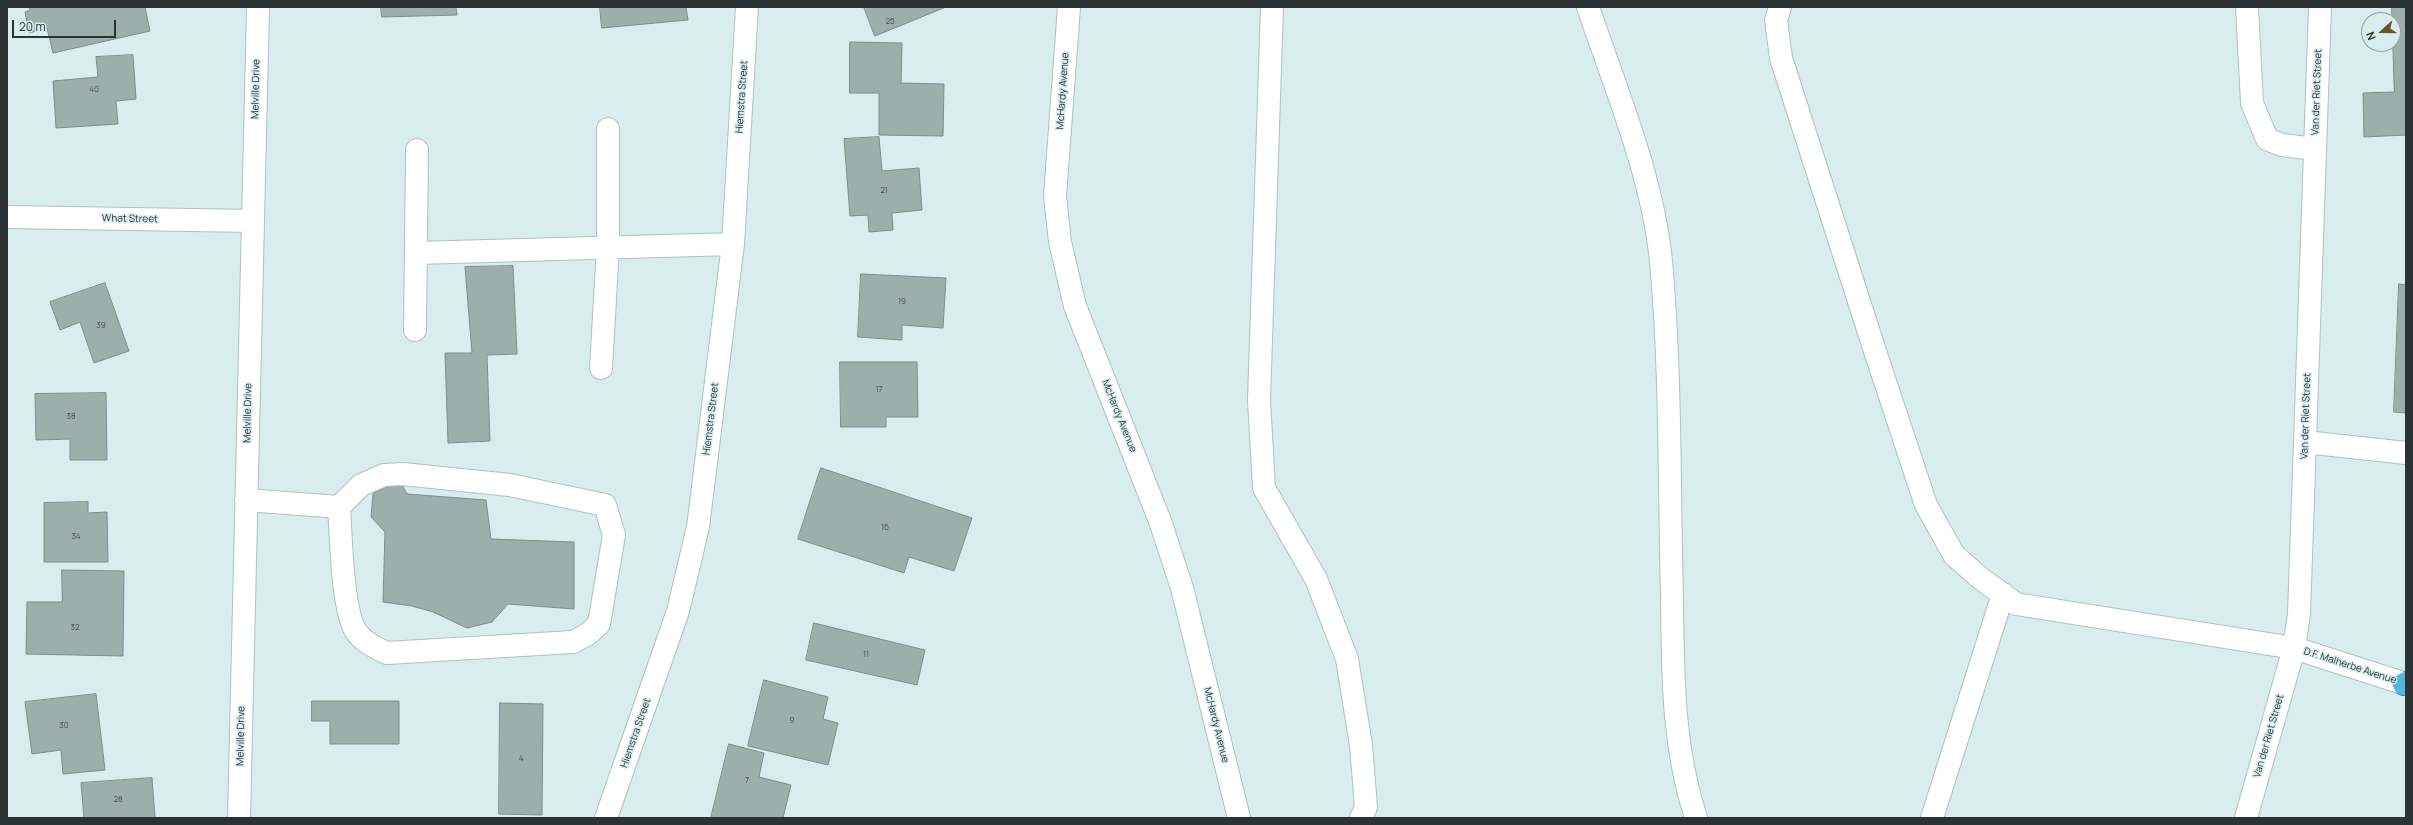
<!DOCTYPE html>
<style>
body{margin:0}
#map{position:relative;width:2413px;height:825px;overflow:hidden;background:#d9edef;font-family:Manrope,sans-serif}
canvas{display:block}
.frame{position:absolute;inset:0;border:8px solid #2a3233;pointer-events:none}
.north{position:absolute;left:2361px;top:12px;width:40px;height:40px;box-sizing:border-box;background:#d9edef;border:1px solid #93a2a4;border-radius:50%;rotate:249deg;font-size:11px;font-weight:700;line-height:16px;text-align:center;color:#2a3233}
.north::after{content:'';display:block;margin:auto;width:14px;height:18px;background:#695423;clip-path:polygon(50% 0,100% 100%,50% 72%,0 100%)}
.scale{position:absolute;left:12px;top:20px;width:104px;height:18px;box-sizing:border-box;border:2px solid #2a3233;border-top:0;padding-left:5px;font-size:12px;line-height:14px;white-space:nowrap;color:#2a3233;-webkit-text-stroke:3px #d9edef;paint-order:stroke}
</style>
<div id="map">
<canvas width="2413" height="825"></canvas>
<div class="frame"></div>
<div class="north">N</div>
<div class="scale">20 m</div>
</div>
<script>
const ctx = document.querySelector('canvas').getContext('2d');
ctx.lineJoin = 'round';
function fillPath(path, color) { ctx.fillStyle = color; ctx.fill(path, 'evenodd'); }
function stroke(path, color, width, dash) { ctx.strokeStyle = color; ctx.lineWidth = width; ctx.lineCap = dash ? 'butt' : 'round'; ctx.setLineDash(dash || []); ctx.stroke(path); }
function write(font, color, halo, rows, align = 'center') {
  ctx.font = font + ' Manrope,sans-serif'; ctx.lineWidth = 3; ctx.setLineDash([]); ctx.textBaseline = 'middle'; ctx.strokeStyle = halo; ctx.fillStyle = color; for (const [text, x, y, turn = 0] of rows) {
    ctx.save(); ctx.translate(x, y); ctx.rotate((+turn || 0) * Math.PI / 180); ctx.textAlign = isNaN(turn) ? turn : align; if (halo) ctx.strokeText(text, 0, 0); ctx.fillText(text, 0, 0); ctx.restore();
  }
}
const building = new Path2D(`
 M 29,7 L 145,7 L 150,31 L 53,53 L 47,28 L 29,33 L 25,12 L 30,10 Z
 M 381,7 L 456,7 L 457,15 L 382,17 Z
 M 600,7 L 686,7 L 688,20 L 602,28 Z
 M 864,7 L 946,7 L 875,36 Z
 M 2392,7 L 2406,7 L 2406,135 L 2364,137 L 2363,93 L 2394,92 Z
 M 850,42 L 902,43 L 901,83 L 944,84 L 943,136 L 879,135 L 879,93 L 850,93 Z
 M 133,55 L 136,99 L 116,101 L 118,124 L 56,128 L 53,81 L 98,77 L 96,57 Z
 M 879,137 L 882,171 L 919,168 L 922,210 L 892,213 L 893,230 L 869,232 L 868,215 L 850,216 L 844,139 Z
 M 513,266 L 517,354 L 487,355 L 490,441 L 448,443 L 445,353 L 472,353 L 465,267 Z
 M 861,274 L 946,278 L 943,328 L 902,325 L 902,340 L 858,337 Z
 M 105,283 L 129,351 L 94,363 L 80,322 L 60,330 L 50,302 Z
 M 2399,284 L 2406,285 L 2406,413 L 2394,412 Z
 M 840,362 L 917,362 L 918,417 L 886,417 L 886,427 L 841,427 Z
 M 106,393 L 107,460 L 70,460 L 70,439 L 36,440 L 35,394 Z
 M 821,468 L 972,518 L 954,571 L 909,557 L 904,573 L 798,539 Z
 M 400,481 L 407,494 L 486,500 L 491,539 L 574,542 L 574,609 L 508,604 L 492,622 L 467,628 L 433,612 L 412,606 L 383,602 L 385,532 L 371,517 L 373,494 Z
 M 88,502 L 88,513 L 107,512 L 108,562 L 44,562 L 44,503 Z
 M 62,570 L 124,571 L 123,656 L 26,654 L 27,602 L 62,602 Z
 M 814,623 L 925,650 L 917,685 L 806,660 Z
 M 764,680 L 828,697 L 823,719 L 838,723 L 828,765 L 748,746 Z
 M 96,694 L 105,770 L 63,774 L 61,750 L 32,754 L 25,702 Z
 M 312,701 L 399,701 L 399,744 L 330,744 L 330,721 L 312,721 Z
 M 500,703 L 543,704 L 542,815 L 499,814 Z
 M 729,744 L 764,753 L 759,777 L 791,785 L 783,818 L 711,818 Z
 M 152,778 L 155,818 L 84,818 L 81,783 Z`);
const minor = new Path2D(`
 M 1069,7 L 1055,196 L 1060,242 L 1075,306 L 1160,521 L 1182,588 L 1239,818
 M 1272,7 L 1259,400 L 1264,488 L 1316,579 L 1347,659 L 1361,745 L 1366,807 L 1361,818
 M 1588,7 C 1616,90 1652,174 1661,261 C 1671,372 1669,485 1672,597 C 1673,673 1672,744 1696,818
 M 1780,7 L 1776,20 L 1781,58 L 1873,345 L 1926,505 L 1954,555 L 1980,578 L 2016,604 L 2294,648 L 2406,684
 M 2247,7 L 2252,103 L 2267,139 L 2282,145 L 2315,149
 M 7,217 L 253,221
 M 417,253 L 733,244
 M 415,330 L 417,150
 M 601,368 L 608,247 L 608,129
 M 2305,442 L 2406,453
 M 246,500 L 339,507 L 361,485 L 384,475 L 403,474 L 510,485 L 605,505 L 614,535 L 599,624 L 588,634 L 573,642 L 387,653 C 376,648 365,643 357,633 C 342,613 341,535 339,507
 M 239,818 L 258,7
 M 606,818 L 678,611 L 698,527 L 733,244 L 747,7
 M 1932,818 L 2003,594
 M 2246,818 L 2294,648 L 2299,614 L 2320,7`);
const highway = new Path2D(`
 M 2404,684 L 2406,683`);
const numberNames = [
 ["25",890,22],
 ["40",94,90],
 ["21",884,191],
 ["19",902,302],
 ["39",101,326],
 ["17",879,390],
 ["38",71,417],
 ["16",885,528],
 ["34",76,537],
 ["32",75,628],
 ["11",866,655],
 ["9",792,721],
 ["30",64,726],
 ["4",521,759],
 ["7",747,781],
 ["28",118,800]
];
const streetNames = [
 ["Melville Drive",256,89,-89],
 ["McHardy Avenue",1063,91,-86],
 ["Van der Riet Street",2317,92,-88],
 ["Hiemstra Street",742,97,-86],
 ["What Street",130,219,1],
 ["Melville Drive",248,413,-89],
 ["McHardy Avenue",1119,416,68],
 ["Van der Riet Street",2306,416,-88],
 ["Hiemstra Street",711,419,-83],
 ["D.F. Malherbe Avenue",2350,666,18],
 ["McHardy Avenue",1216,725,76],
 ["Hiemstra Street",636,733,-71],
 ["Melville Drive",241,736,-89],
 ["Van der Riet Street",2269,736,-74]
];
fillPath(building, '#9cafaa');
stroke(building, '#7c8e8a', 1);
stroke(minor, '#aec1c3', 24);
stroke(highway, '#4388a3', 24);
stroke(minor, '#fff', 22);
stroke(highway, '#50b7e0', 22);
write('8px', '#465151', null, numberNames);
write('10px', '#2a3233', '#d9edef', streetNames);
</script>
